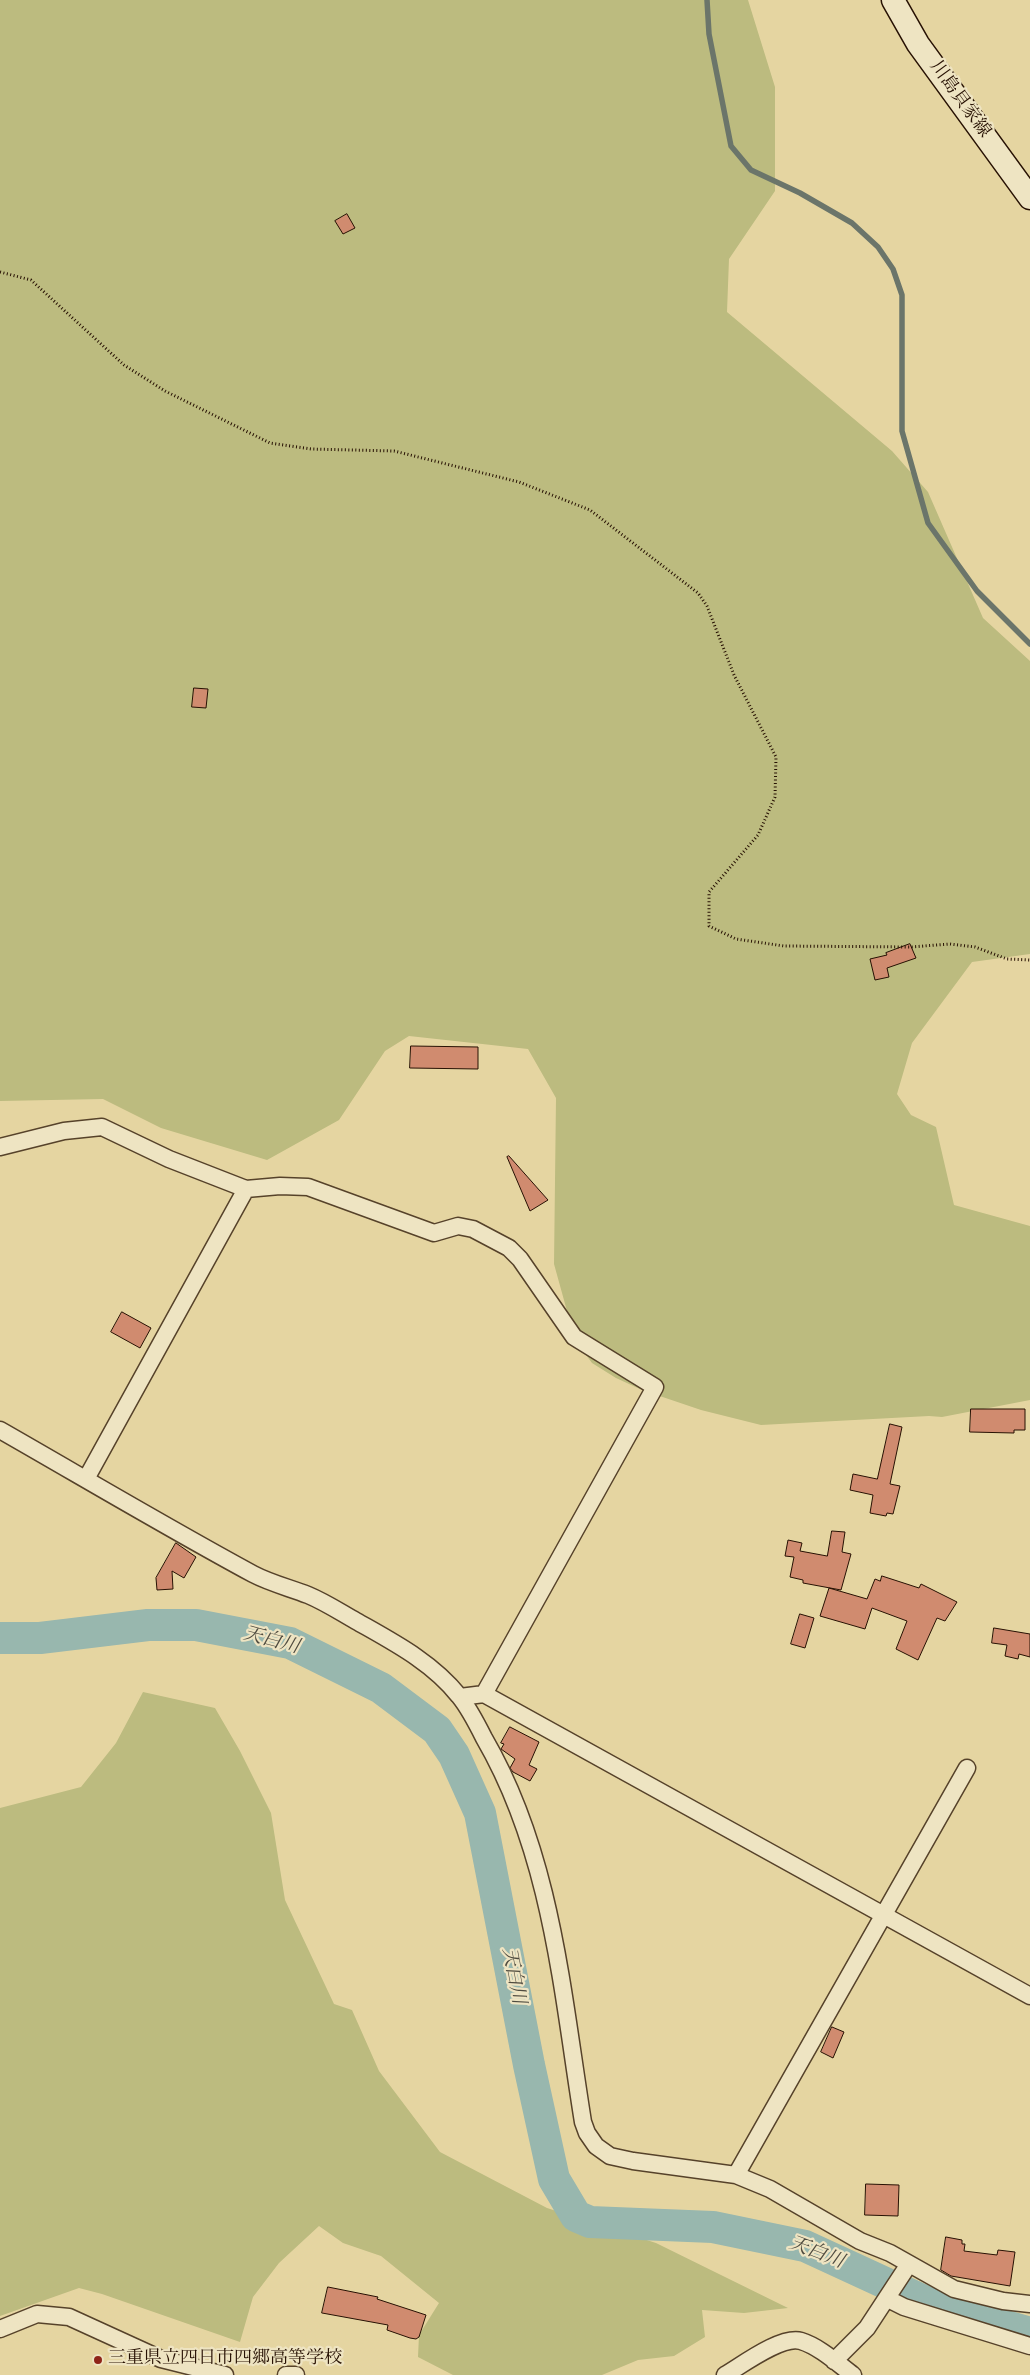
<!DOCTYPE html>
<meta charset="utf-8">
<style>
body{margin:0}
canvas{display:block;background:#e5d5a1}
</style>
<canvas width="1030" height="2375"></canvas>
<script>
const ctx = document.querySelector('canvas').getContext('2d');
ctx.lineJoin = 'round';
function fillPath(path, color) { ctx.fillStyle = color; ctx.fill(path, 'evenodd'); }
function stroke(path, color, width, dash) { ctx.strokeStyle = color; ctx.lineWidth = width; ctx.lineCap = dash ? 'butt' : 'round'; ctx.setLineDash(dash || []); ctx.stroke(path); }
function write(font, color, halo, rows, align = 'center') {
  ctx.font = font + ' Vollkorn,"Noto Serif JP",serif'; ctx.lineWidth = 4.5; ctx.setLineDash([]); ctx.textBaseline = 'middle'; ctx.strokeStyle = halo; ctx.fillStyle = color; for (const [text, x, y, turn = 0] of rows) {
    ctx.save(); ctx.translate(x, y); ctx.rotate((+turn || 0) * Math.PI / 180); ctx.textAlign = isNaN(turn) ? turn : align; if (halo) ctx.strokeText(text, 0, 0); ctx.fillText(text, 0, 0); ctx.restore();
  }
}
const green = new Path2D(`
 M 0,0 L 748,0 L 775,87 L 775,191 L 729,259 L 727,312 L 892,451 L 928,492 L 983,618 L 1030,661 L 1030,954 L 972,962 L 912,1043 L 897,1094 L 911,1115 L 936,1127 L 954,1205 L 1030,1226 L 1030,1400 L 942,1417 L 929,1416 L 761,1425 L 701,1410 L 642,1390 L 616,1378 L 592,1363 L 575,1340 L 554,1264 L 556,1098 L 528,1049 L 409,1036 L 385,1051 L 339,1120 L 267,1160 L 161,1128 L 103,1099 L 0,1101 Z
 M 143,1692 L 215,1708 L 240,1751 L 271,1813 L 285,1900 L 334,2004 L 352,2010 L 379,2071 L 440,2152 L 547,2208 L 656,2243 L 788,2308 L 744,2313 L 702,2310 L 705,2337 L 674,2356 L 638,2360 L 602,2375 L 453,2375 L 418,2357 L 419,2335 L 439,2303 L 381,2256 L 343,2243 L 319,2226 L 279,2263 L 253,2297 L 240,2342 L 102,2294 L 79,2288 L 0,2316 L 0,1808 L 81,1787 L 116,1743 Z`);
const stream = new Path2D(`
 M 707,0 L 709,34 L 731,146 L 751,170 L 800,193 L 852,223 L 878,247 L 893,269 L 902,295 L 902,431 L 928,523 L 977,591 L 1030,644`);
const river = new Path2D(`
 M 0,1638 L 40,1638 L 148,1625 L 196,1625 L 290,1643 L 381,1688 L 437,1730 L 454,1755 L 480,1813 L 529,2065 L 554,2179 L 576,2216 L 590,2222 L 713,2227 L 805,2246 L 935,2306 L 1030,2333`);
const building = new Path2D(`
 M 347,214 L 355,228 L 343,234 L 335,221 Z
 M 194,688 L 208,689 L 206,708 L 192,707 Z
 M 910,944 L 916,958 L 887,968 L 889,977 L 875,980 L 870,959 L 887,955 L 886,953 Z
 M 411,1046 L 478,1047 L 478,1069 L 410,1068 Z
 M 509,1156 L 548,1200 L 530,1211 L 507,1157 Z
 M 122,1312 L 151,1328 L 140,1348 L 111,1332 Z
 M 971,1409 L 1025,1409 L 1025,1430 L 1014,1430 L 1014,1433 L 970,1432 Z
 M 890,1424 L 902,1427 L 890,1484 L 900,1486 L 893,1514 L 887,1513 L 886,1516 L 870,1513 L 873,1495 L 850,1490 L 853,1474 L 877,1479 Z
 M 832,1531 L 845,1532 L 842,1552 L 851,1554 L 841,1590 L 803,1583 L 803,1580 L 790,1577 L 794,1557 L 785,1556 L 788,1540 L 802,1543 L 800,1551 L 827,1556 Z
 M 176,1543 L 196,1557 L 184,1578 L 172,1571 L 173,1589 L 157,1590 L 156,1578 Z
 M 882,1576 L 919,1588 L 921,1584 L 957,1602 L 945,1621 L 937,1618 L 918,1660 L 896,1649 L 907,1621 L 872,1608 L 865,1629 L 820,1616 L 829,1588 L 867,1599 L 875,1579 L 880,1581 Z
 M 800,1614 L 814,1618 L 805,1648 L 791,1644 Z
 M 994,1628 L 1030,1634 L 1030,1657 L 1019,1654 L 1018,1659 L 1005,1656 L 1007,1645 L 992,1643 Z
 M 510,1727 L 539,1742 L 529,1765 L 537,1769 L 530,1781 L 513,1772 L 510,1768 L 515,1759 L 501,1749 L 504,1744 L 501,1743 Z
 M 832,2027 L 844,2032 L 833,2058 L 821,2052 Z
 M 866,2184 L 899,2185 L 898,2216 L 865,2215 Z
 M 946,2237 L 962,2240 L 962,2244 L 965,2244 L 964,2251 L 997,2255 L 998,2250 L 1015,2252 L 1010,2286 L 951,2276 L 941,2270 Z
 M 328,2287 L 378,2297 L 377,2299 L 426,2315 L 419,2337 L 416,2339 L 410,2338 L 387,2330 L 388,2325 L 322,2313 Z`);
const path = new Path2D(`
 M 0,272 L 31,280 L 124,365 L 165,391 L 270,443 L 311,449 L 394,451 L 519,482 L 590,510 L 698,593 L 707,606 L 734,675 L 776,757 L 775,797 L 758,835 L 709,892 L 709,926 L 736,939 L 784,946 L 911,947 L 950,944 L 975,947 L 1007,959 L 1030,960`);
const minor = new Path2D(`
 M 0,1147 L 64,1131 L 102,1127 L 169,1159 L 246,1189 L 280,1186 L 308,1187 L 434,1233 L 458,1226 L 473,1229 L 509,1248 L 520,1259 L 574,1337 L 655,1387 L 484,1694
 M 0,1430 C 84,1478 168,1528 253,1574 C 270,1583 290,1588 308,1595 C 325,1602 340,1612 356,1621 C 393,1642 432,1662 459,1696 C 469,1708 477,1724 484,1738 C 552,1855 562,1992 583,2122 L 587,2133 L 596,2146 L 610,2156 L 633,2161 L 736,2175 L 770,2189 L 860,2241 L 890,2253 L 954,2289 L 1003,2301 L 1030,2304
 M 86,1479 L 246,1189
 M 460,1697 L 484,1694 L 1030,1996
 M 736,2175 L 967,1768
 M 888,2299 L 904,2307 L 1030,2346
 M 0,2329 L 37,2314 L 69,2317 L 161,2359 L 225,2375
 M 834,2361 L 867,2328 L 909,2264
 M 286,2375 L 296,2375
 M 725,2375 C 742,2365 782,2335 801,2341 C 820,2347 837,2363 853,2375`);
const secondary = new Path2D(`
 M 893,0 L 918,44 L 1030,198`);
const markers = [
 [98,2360,5,"#8f2418"]
];
const streetNames = [
 ["川島貝家線",959,100,54]
];
const poiNames = [
 ["三重県立四日市四郷高等学校",108,2360]
];
const waterNames = [
 ["天白川",271,1642,15],
 ["天白川",512,1976,79],
 ["天白川",816,2254,21]
];
fillPath(green, '#bcbb7f');
stroke(stream, '#6b756a', 5.5);
stroke(river, '#98b7ae', 32);
fillPath(building, '#d08b6f');
stroke(building, '#271103', 1);
stroke(minor, '#56422a', 19);
stroke(secondary, '#271103', 25);
stroke(path, '#271103', 3, [1, 2.5]);
stroke(minor, '#eee4c2', 16);
stroke(secondary, '#eee4c2', 22);
for (const [x, y, r, color] of markers) { const dot = new Path2D(); dot.arc(x, y, r, 0, 2 * Math.PI); ctx.fillStyle = color; ctx.fill(dot); stroke(dot, '#eee4c2', 2); }
write('18px', '#271103', '#eee4c2', streetNames);
write('18px', '#271103', '#eee4c2', poiNames, 'left');
write('italic 19px', '#4f4b3f', '#eee4c2', waterNames);
</script>
